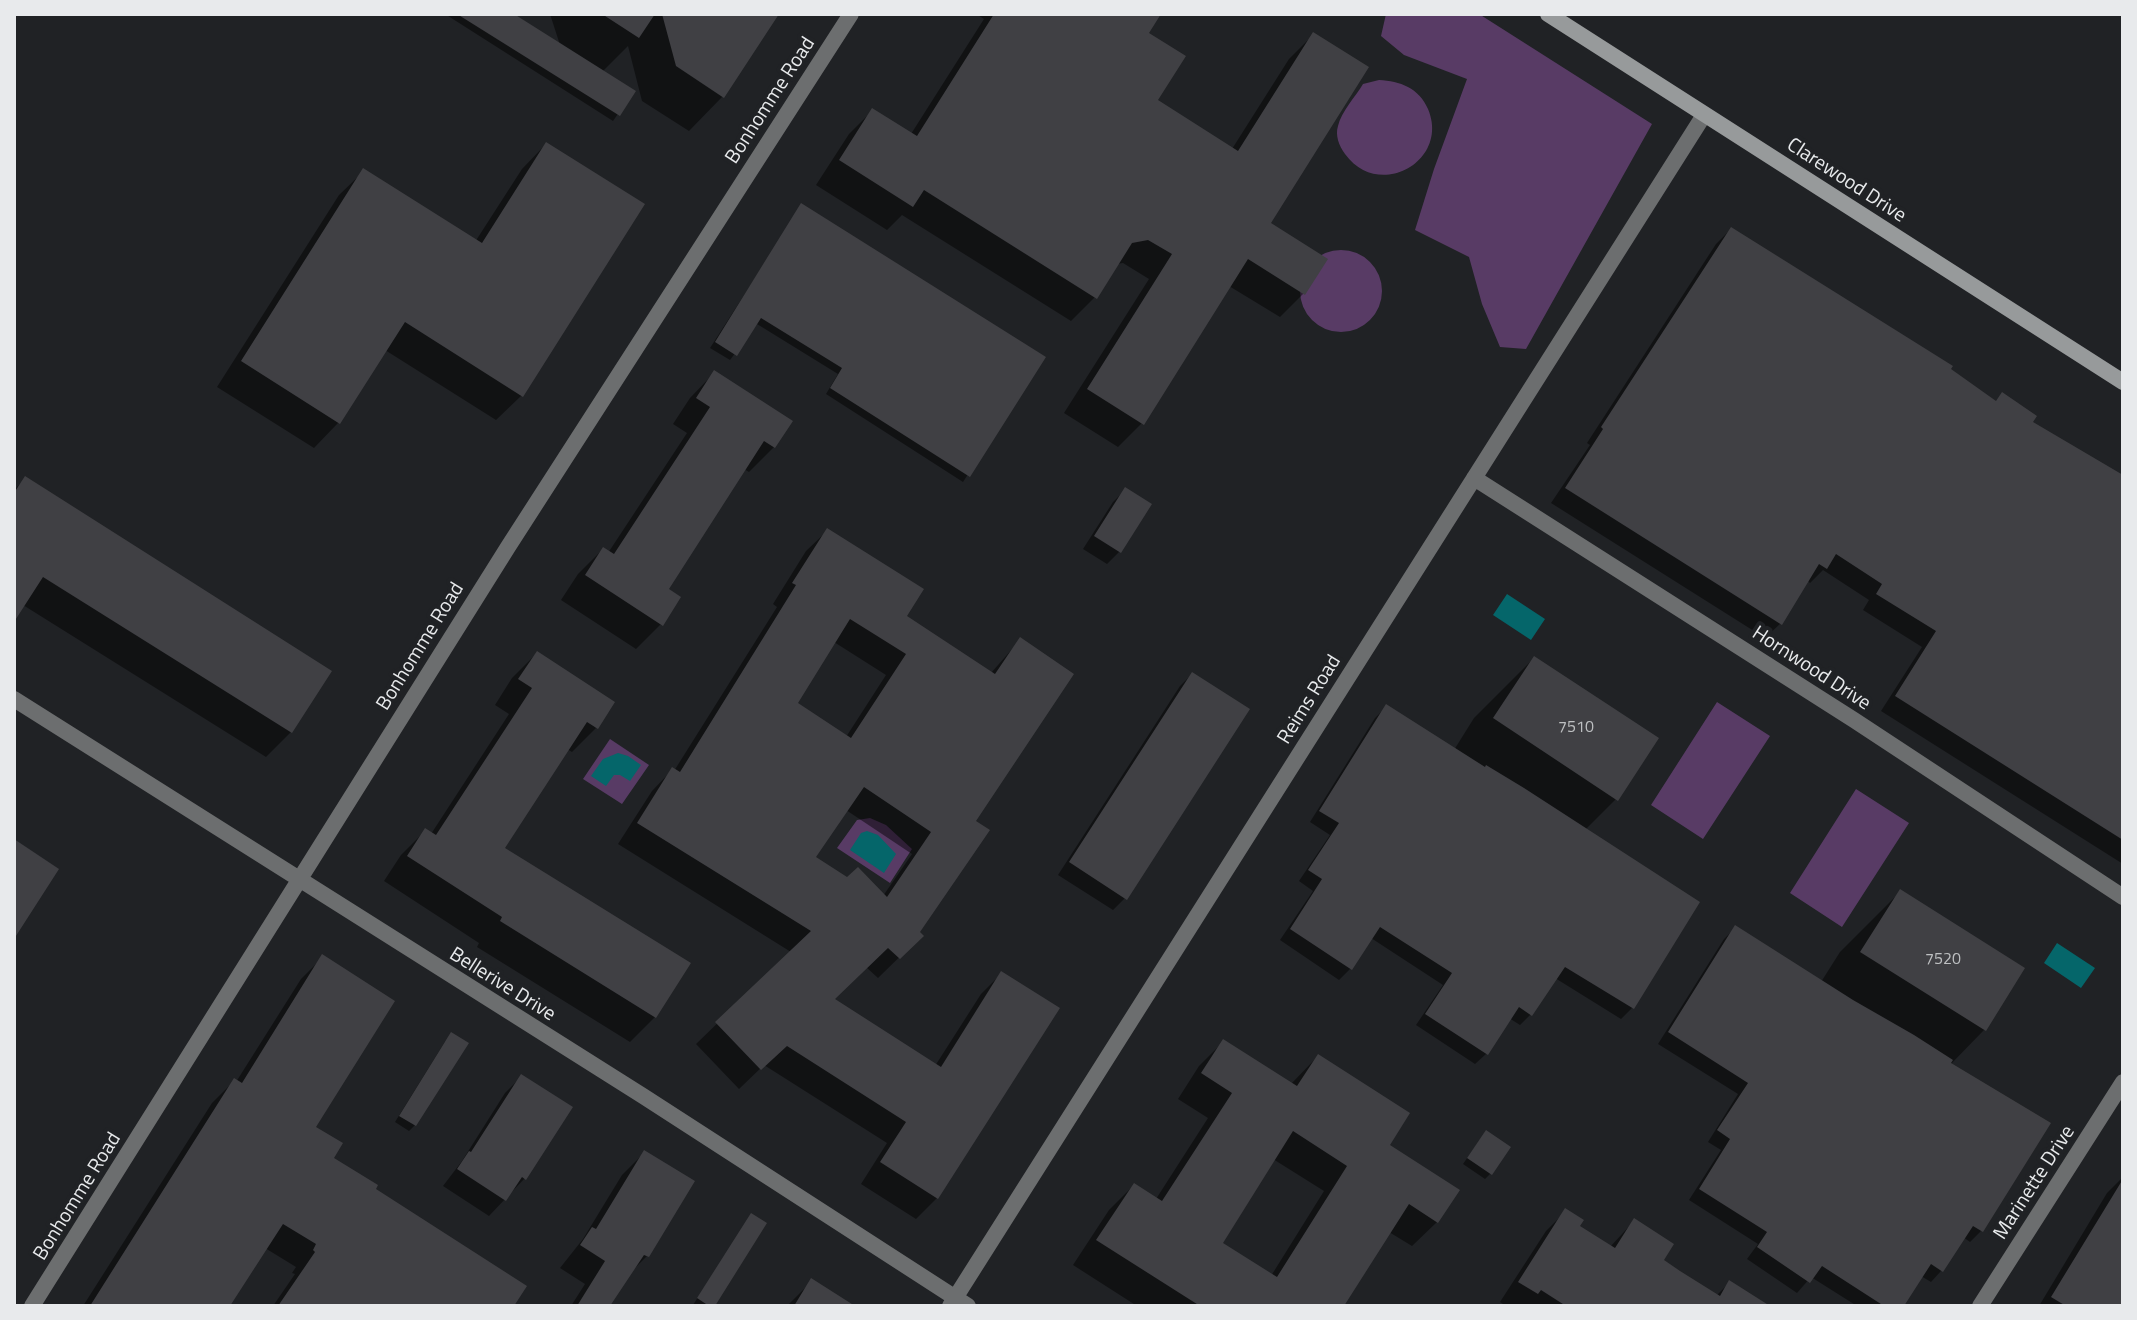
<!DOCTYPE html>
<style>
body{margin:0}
#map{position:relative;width:2137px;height:1320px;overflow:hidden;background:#202225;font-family:"Titillium Web",sans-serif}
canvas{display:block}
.frame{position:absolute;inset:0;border:16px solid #e8eaec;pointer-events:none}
</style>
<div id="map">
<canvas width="2137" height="1320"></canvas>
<div class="frame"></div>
</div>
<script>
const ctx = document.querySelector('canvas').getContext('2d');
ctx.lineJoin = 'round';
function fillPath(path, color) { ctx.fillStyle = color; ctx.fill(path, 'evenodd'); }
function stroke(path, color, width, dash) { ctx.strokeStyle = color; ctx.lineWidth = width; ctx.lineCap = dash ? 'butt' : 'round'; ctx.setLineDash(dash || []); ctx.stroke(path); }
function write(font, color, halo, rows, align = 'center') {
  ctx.font = font + ' "Titillium Web",sans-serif'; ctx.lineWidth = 8; ctx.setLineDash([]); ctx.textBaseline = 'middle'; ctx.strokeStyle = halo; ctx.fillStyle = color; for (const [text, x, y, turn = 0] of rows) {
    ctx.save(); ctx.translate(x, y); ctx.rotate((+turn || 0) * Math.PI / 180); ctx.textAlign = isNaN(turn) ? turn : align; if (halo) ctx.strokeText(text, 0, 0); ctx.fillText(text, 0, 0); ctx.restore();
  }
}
const green = new Path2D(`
 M 1386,14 L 1479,14 L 1652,124 L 1526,349 L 1500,347 L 1482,304 L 1469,257 L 1415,230 L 1434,169 L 1467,79 L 1404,55 L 1381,36 Z
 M 1379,80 C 1400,81 1419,88 1428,109 C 1450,161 1379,201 1345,154 C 1339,146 1335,135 1338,126 C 1341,112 1356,96 1363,84 Z
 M1300 291a41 41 0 1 1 82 0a41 41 0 1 1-82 0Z
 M 1717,702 L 1770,736 L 1703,839 L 1651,805 Z
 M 610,739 L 649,765 L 622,804 L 583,779 Z
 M 1856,789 L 1909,823 L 1842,927 L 1790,893 Z
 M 870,818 L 886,825 L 912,849 L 890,883 L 837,848 L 857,820 Z`);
const water = new Path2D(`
 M 1507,594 L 1545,619 L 1531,640 L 1493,615 Z
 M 618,753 L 628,756 L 641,765 L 630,781 L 620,775 L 614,775 L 606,786 L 591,776 L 603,759 Z
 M 867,831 L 878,835 L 896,854 L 884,873 L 850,850 L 861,833 Z
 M 2057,943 L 2095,968 L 2081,988 L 2044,963 Z`);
const shadow = new Path2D(`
 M 445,14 L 510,14 L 560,45 L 550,14 L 777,14 L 723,96 L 689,131 L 642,101 L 628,46 L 602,72 L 633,92 L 613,121 Z
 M 976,14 L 1159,14 L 1146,33 L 1155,101 L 1232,149 L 1289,59 L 1313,35 L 1268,224 L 1304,293 L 1280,317 L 1229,286 L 1142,423 L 1118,447 L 1064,413 L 1149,279 L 1123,263 L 1116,264 L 1095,297 L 1071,321 L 902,215 L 887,230 L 816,185 L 849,134 L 873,110 L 911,134 L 984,19 Z
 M 546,144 L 521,396 L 496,420 L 385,350 L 338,423 L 314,448 L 217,387 L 339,195 L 364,171 L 475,242 L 522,169 Z
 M 802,205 L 1043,358 L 963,482 L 826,394 L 838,374 L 757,324 L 730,360 L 710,348 Z
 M 1731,229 L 1995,403 L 2123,477 L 2123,864 L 1881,711 L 1922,647 L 1863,610 L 1869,600 L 1823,570 L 1810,583 L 1807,580 L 1781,623 L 1765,638 L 1551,503 L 1590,445 L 1587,443 L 1716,244 Z
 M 714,373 L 774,447 L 749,472 L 744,469 L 666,590 L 661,624 L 636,649 L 561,600 L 578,574 L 603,549 L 608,553 L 687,433 L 673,424 L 690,398 Z
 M 25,479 L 291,732 L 266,757 L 23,605 L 14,615 L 14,490 Z
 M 1125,490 L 1119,552 L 1107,564 L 1083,549 L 1113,502 Z
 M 827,531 L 904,617 L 991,673 L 1020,640 L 973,822 L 918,932 L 921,936 L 878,978 L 866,967 L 832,1000 L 935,1066 L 981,994 L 1002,973 L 937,1198 L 916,1219 L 861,1184 L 887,1143 L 764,1065 L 739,1089 L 696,1044 L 791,952 L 618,844 L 652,791 L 672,770 L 674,771 L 777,607 L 773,604 L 806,551 ZM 834,642 L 886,675 L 846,737 L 796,703 ZM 846,810 L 912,854 L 883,896 L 848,879 L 814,858 Z
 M 537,653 L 596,728 L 572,752 L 567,749 L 503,848 L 655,1017 L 630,1042 L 477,947 L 479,943 L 384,881 L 401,855 L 426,830 L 431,834 L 509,714 L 495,705 L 512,678 Z
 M 1534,658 L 1616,799 L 1585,830 L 1698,903 L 1632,1008 L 1621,1019 L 1555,978 L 1531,1014 L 1520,1025 L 1509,1018 L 1486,1054 L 1475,1064 L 1416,1025 L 1443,985 L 1371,938 L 1350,969 L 1339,980 L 1280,940 L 1313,891 L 1299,881 L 1330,835 L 1310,822 L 1375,718 L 1386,707 L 1454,750 L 1474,718 Z
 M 1192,674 L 1125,898 L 1113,910 L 1058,875 L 1180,686 Z
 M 1900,892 L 2023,969 L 1984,1030 L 1950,1065 L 1981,1231 L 1970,1242 L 1963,1237 L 1941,1271 L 1931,1282 L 1921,1276 L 1902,1306 L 1857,1306 L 1811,1277 L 1797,1293 L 1747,1259 L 1758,1244 L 1689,1200 L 1721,1150 L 1708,1142 L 1738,1094 L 1658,1044 L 1724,939 L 1735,928 L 1821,982 L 1840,952 Z
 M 323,957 L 313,1127 L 331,1159 L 373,1189 L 511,1306 L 273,1306 L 295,1274 L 292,1273 L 296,1267 L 265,1248 L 228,1306 L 83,1306 L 212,1103 L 234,1081 L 236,1082 L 301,979 Z
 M 446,1040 L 415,1125 L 409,1131 L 395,1122 Z
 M 1224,1041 L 1291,1084 L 1318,1056 L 1387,1146 L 1437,1222 L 1412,1246 L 1389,1232 L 1342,1306 L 1137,1306 L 1073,1265 L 1109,1210 L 1134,1185 L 1156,1199 L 1208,1118 L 1178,1099 L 1199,1066 ZM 1273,1159 L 1324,1191 L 1271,1276 L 1220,1244 Z
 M 521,1077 L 525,1178 L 489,1216 L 443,1186 L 462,1161 L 505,1093 Z
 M 1481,1138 L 1490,1174 L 1485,1179 L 1463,1164 Z
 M 644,1153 L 647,1256 L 630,1273 L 609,1303 L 614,1306 L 571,1306 L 585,1284 L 560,1268 L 583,1239 L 622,1175 Z
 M 2123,1177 L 2123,1306 L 2039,1306 L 2107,1193 Z
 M 1566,1211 L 1578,1226 L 1610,1247 L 1634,1221 L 1662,1260 L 1716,1296 L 1730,1282 L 1767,1306 L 1506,1306 L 1500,1302 L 1546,1231 Z
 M 751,1215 L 713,1306 L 696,1306 L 693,1305 Z
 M 812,1281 L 851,1306 L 787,1306 Z`);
const building = new Path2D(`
 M 457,14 L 514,14 L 636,91 L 620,116 Z
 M 602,14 L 655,14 L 639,38 Z
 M 662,14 L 779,14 L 724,98 L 676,66 Z
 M 994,14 L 1161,14 L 1149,33 L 1186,56 L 1158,100 L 1238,151 L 1313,32 L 1369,67 L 1271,223 L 1328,259 L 1305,295 L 1248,259 L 1144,425 L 1087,389 L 1172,254 L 1148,240 L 1132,243 L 1097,299 L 924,190 L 913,207 L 839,160 L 872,108 L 917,136 Z
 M 546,142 L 645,204 L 523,397 L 405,322 L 340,424 L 241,361 L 363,168 L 482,243 Z
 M 801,203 L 1046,357 L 970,477 L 830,388 L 842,368 L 761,318 L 737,356 L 715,342 Z
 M 1731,227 L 1953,366 L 1951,369 L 1996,401 L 2002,392 L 2037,416 L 2033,422 L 2123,475 L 2123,840 L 1895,696 L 1936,631 L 1876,594 L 1882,584 L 1836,554 L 1827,569 L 1819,564 L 1782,625 L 1565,488 L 1603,429 L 1601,427 Z
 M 714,370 L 793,421 L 775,448 L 764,441 L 669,589 L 681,597 L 663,626 L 585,575 L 603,547 L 614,554 L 710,407 L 696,398 Z
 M 25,476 L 332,671 L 292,733 L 43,577 L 14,622 L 14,493 Z
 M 1125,487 L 1152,504 L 1121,553 L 1094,536 Z
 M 827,528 L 924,589 L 907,616 L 995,674 L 1020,637 L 1074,674 L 976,821 L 990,830 L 920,932 L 924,936 L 900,959 L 888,948 L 835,999 L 941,1067 L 1001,971 L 1060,1008 L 938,1199 L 880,1162 L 906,1122 L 787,1046 L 761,1070 L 715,1022 L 811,931 L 637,823 L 672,767 L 680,772 L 796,585 L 792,583 ZM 850,619 L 906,654 L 851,738 L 798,703 ZM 864,787 L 931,832 L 887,897 L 858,867 L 847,877 L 816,857 Z
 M 537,651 L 615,702 L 598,729 L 587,722 L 505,848 L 691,963 L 656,1018 L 500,921 L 502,917 L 407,856 L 425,828 L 436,835 L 532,688 L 518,679 Z
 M 1534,656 L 1659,738 L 1618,801 L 1493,718 Z
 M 1192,672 L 1250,709 L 1127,900 L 1069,862 Z
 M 1386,704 L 1485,767 L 1486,765 L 1524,788 L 1700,902 L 1634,1009 L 1565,967 L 1532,1016 L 1519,1007 L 1488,1055 L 1425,1014 L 1452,973 L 1380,927 L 1352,970 L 1290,929 L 1322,879 L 1308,870 L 1339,823 L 1319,811 Z
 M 14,839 L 59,869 L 14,939 Z
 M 1900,889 L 2025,968 L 1986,1031 L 1860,952 Z
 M 1735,925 L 1853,1000 L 1914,1035 L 1953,1060 L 1951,1063 L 2051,1123 L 1983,1232 L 1973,1226 L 1943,1272 L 1931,1264 L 1904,1306 L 1884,1306 L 1822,1266 L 1810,1283 L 1757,1247 L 1767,1232 L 1699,1189 L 1730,1139 L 1717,1130 L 1748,1083 L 1668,1032 Z
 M 322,954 L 395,1001 L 316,1127 L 343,1143 L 334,1158 L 378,1185 L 376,1189 L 527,1286 L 514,1306 L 278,1306 L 315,1252 L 313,1250 L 316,1244 L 283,1224 L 230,1306 L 90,1306 L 234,1078 L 242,1083 Z
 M 451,1032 L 469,1043 L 416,1126 L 399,1116 Z
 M 1223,1039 L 1297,1086 L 1318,1054 L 1410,1113 L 1390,1145 L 1460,1190 L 1438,1223 L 1409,1204 L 1344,1306 L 1200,1306 L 1096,1240 L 1134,1183 L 1162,1201 L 1232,1093 L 1201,1073 ZM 1293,1131 L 1347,1166 L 1277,1277 L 1223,1243 Z
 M 521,1074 L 573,1107 L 526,1180 L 522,1177 L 506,1201 L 457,1169 L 469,1151 L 471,1152 Z
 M 1486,1130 L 1511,1147 L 1492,1175 L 1467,1158 Z
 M 644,1150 L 695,1181 L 649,1257 L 644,1255 L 610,1306 L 577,1306 L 605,1261 L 580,1245 L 592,1227 L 596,1229 Z
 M 2123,1179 L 2123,1306 L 2066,1306 L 2051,1297 Z
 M 1565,1208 L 1584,1220 L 1580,1226 L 1615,1248 L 1634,1218 L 1674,1244 L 1664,1260 L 1680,1271 L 1720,1296 L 1729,1280 L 1770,1306 L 1566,1306 L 1541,1290 L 1538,1294 L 1518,1282 Z
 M 751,1213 L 767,1223 L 715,1306 L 709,1306 L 697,1298 Z
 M 811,1278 L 855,1306 L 794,1306 Z`);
const street = new Path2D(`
 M 1474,478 L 1854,720 L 2123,897
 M 14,699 L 643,1096 L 968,1306
 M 32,1306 L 508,547 L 851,14
 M 950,1306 L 1704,115
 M 1980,1306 L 2123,1082`);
const secondary = new Path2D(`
 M 1548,14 L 2123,382`);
const numberNames = [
 ["7510",1576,728],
 ["7520",1943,960]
];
const streetNames = [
 ["Bonhomme Road",771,101,-57],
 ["Clarewood Drive",1846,181,33],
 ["Bonhomme Road",421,647,-58],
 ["Hornwood Drive",1811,669,33],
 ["Reims Road",1310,700,-58],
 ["Bellerive Drive",502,985,32],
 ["Marinette Drive",2035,1183,-57],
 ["Bonhomme Road",78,1197,-58]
];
fillPath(green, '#583b65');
fillPath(water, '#05666a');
fillPath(shadow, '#0007');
fillPath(building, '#404044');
stroke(street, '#6c6e6f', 16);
stroke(secondary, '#979a9b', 16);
write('16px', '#bec0c2', null, numberNames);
write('20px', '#e8eaec', '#202225', streetNames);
</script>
